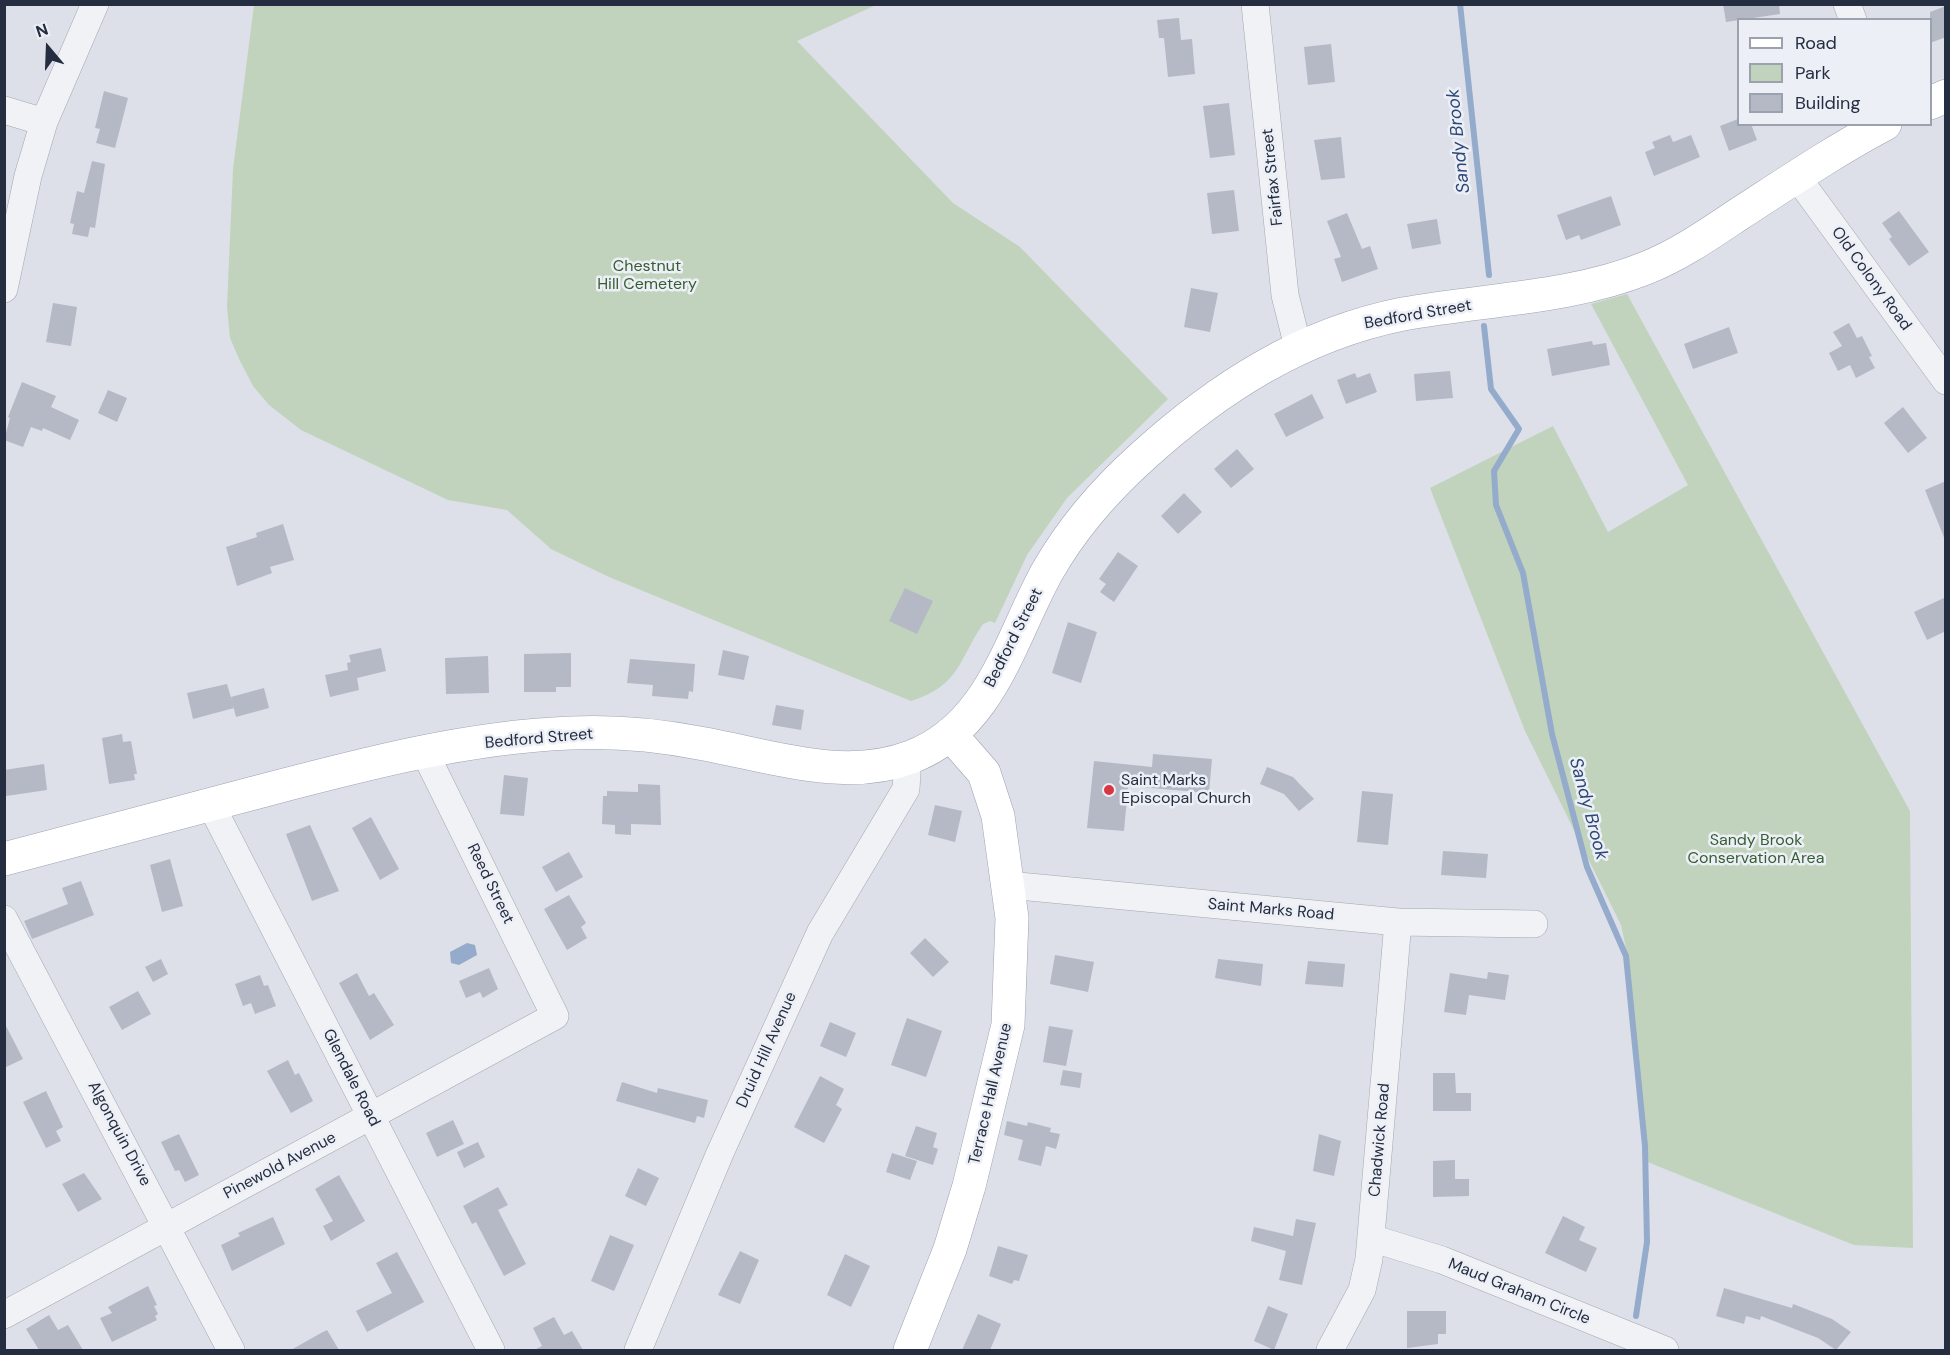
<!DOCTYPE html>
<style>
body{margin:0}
#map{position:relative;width:1950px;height:1355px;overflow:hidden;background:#dde0e8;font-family:"DM Sans",sans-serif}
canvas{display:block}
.frame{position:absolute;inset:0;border:6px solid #252d40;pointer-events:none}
.legend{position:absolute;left:1737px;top:18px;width:195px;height:108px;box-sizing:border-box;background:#ecf0f6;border:2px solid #9ca2ad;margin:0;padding:8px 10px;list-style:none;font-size:18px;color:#252d40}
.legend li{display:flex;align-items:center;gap:12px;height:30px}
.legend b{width:30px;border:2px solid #9ca2ad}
.north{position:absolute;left:18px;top:18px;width:60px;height:60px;-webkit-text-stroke:4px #ecf0f6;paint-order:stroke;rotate:341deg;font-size:16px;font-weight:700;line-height:24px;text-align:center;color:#252d40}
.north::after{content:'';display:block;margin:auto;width:21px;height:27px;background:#252d40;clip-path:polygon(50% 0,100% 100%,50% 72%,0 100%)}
</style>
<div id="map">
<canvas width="1950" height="1355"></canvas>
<div class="frame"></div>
<ul class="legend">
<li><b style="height:8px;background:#fff"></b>Road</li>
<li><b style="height:16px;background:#c1d3bd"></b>Park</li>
<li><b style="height:16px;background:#b4b9c5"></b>Building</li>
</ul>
<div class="north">N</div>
</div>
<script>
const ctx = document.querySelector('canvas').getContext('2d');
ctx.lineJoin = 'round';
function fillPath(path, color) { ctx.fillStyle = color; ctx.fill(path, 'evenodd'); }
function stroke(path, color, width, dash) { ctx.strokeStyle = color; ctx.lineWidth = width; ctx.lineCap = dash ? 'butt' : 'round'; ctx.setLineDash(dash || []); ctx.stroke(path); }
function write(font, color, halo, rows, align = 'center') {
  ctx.font = font + ' "DM Sans",sans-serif'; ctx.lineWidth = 5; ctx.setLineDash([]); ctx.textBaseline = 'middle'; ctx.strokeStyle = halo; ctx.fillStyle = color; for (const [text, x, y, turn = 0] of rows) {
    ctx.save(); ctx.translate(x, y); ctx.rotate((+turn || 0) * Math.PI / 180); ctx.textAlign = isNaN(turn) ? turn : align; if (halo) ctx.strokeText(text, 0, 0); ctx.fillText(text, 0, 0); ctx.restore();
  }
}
const green = new Path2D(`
 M 254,5 L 876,5 L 797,41 L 953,203 L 1020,247 L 1168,399 L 1067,498 L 1027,555 L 995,623 L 990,621 L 983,624 C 959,659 960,686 911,701 L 609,577 L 551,549 L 507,510 L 448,500 L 301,430 L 269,405 L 253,386 L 240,361 L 230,338 L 227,307 L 233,169 Z
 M 1627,294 L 1910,811 L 1913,1248 L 1854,1245 L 1645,1161 L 1629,962 L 1621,925 L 1525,731 L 1430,488 L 1553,426 L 1608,532 L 1688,485 L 1591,304 Z`);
const water = new Path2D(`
 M 467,943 L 475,945 L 477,955 L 459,965 L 451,963 L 450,952 Z`);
const stream = new Path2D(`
 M 1460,4 L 1489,275
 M 1484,326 L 1491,389 L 1519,429 L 1494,471 L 1496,505 L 1523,573 L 1552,734 L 1587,867 L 1626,956 L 1645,1146 L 1647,1242 L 1636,1316`);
const building = new Path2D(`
 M 1723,4 L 1779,4 L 1780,14 L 1726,22 Z
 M 1946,6 L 1946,37 L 1930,43 L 1930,12 Z
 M 1179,18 L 1181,40 L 1192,39 L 1195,74 L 1168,77 L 1164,38 L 1159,38 L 1157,20 Z
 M 1331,44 L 1335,82 L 1308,85 L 1304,47 Z
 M 104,91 L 128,98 L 115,148 L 96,143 L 100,129 L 95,128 Z
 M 1229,103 L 1235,155 L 1210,158 L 1203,106 Z
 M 1738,119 L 1738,124 L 1751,124 L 1757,140 L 1729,151 L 1720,126 Z
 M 1670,135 L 1673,142 L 1691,135 L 1700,157 L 1654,176 L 1645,152 L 1655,148 L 1652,142 Z
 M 1341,137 L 1345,178 L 1321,180 L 1314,140 Z
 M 92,161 L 105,164 L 95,228 L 90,227 L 88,237 L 72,234 L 74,224 L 70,223 L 77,191 L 84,193 Z
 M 1234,190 L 1239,231 L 1212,234 L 1207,193 Z
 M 1611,196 L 1621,225 L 1581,240 L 1579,235 L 1566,240 L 1557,215 Z
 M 1899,211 L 1929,252 L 1909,266 L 1889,239 L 1892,237 L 1882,223 Z
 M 1347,213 L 1362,249 L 1370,246 L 1378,269 L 1342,282 L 1334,259 L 1341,257 L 1327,221 Z
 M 1437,219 L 1441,244 L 1412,249 L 1407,224 Z
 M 1191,288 L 1218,293 L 1210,332 L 1184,327 Z
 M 53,303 L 77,307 L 71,346 L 46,342 Z
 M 1849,323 L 1857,338 L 1862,336 L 1872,356 L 1869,357 L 1875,368 L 1856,378 L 1850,365 L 1838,371 L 1829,353 L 1842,346 L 1833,332 Z
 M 1729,327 L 1738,353 L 1693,369 L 1684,344 Z
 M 1592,341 L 1593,345 L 1606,343 L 1610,365 L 1552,376 L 1547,349 Z
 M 1450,371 L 1453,398 L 1416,401 L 1414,374 Z
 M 1355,373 L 1357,378 L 1370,373 L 1377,392 L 1346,404 L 1337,380 Z
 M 22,382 L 56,396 L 51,407 L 79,420 L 70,440 L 43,428 L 42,431 L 31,427 L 23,447 L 4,440 L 10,418 L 8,417 Z
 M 108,390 L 127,398 L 117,422 L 98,413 Z
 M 1312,394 L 1324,418 L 1286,437 L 1274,414 Z
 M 1903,407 L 1927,438 L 1908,453 L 1884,423 Z
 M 1237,449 L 1254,469 L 1231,488 L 1214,469 Z
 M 1946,481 L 1946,540 L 1945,540 L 1925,490 Z
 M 1184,493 L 1202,512 L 1178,534 L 1161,516 Z
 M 283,524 L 294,560 L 270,567 L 272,573 L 237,586 L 226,547 L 257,537 L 256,533 Z
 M 1118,552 L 1138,566 L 1114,602 L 1100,592 L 1106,584 L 1099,579 Z
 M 905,588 L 933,601 L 917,634 L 889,621 Z
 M 1946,597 L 1946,631 L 1927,640 L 1914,612 Z
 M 1068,622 L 1097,632 L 1081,683 L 1052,673 Z
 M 381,648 L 386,671 L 357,678 L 359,690 L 330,697 L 325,675 L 348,670 L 347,663 L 351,662 L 349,655 Z
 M 723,650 L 749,656 L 744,680 L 718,675 Z
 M 571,653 L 571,687 L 556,687 L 556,692 L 524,692 L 524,654 Z
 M 488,656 L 489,693 L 446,694 L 445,658 Z
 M 630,659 L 695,664 L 693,692 L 689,691 L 688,699 L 652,696 L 653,685 L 627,683 Z
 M 227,684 L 234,708 L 193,719 L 187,693 Z
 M 264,688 L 269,708 L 236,717 L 231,697 Z
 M 776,705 L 804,710 L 801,730 L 772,725 Z
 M 122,734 L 123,742 L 131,741 L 137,774 L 134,774 L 135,780 L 109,784 L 102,738 Z
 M 1153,754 L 1212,759 L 1209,793 L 1128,786 L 1124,831 L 1087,828 L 1094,761 L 1152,767 Z
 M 44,764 L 47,790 L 6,796 L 4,770 Z
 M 1267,767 L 1293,777 L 1314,799 L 1299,811 L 1284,794 L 1260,784 Z
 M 504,775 L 528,778 L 524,816 L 500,814 Z
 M 638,784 L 660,785 L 661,825 L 631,824 L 631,835 L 615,834 L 615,825 L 602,824 L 603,796 L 607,796 L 607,791 L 638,792 Z
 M 1362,791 L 1393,794 L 1388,845 L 1357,842 Z
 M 935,805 L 962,811 L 955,842 L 928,835 Z
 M 371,817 L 399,869 L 380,880 L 352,828 Z
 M 310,825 L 339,891 L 312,901 L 286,834 Z
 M 1443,851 L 1488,854 L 1486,878 L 1441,875 Z
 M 569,852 L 583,877 L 556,892 L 542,867 Z
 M 170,859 L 183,906 L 162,912 L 150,865 Z
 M 81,881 L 94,915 L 32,939 L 24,921 L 68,904 L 62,888 Z
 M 569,895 L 586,923 L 581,927 L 587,938 L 567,950 L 544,909 Z
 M 925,938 L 949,962 L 933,977 L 910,953 Z
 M 1055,955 L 1094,962 L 1088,992 L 1050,984 Z
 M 161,959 L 168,974 L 153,982 L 145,967 Z
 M 1218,959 L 1263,964 L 1261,986 L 1215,978 Z
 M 1308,961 L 1345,964 L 1343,987 L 1305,984 Z
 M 489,968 L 498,989 L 483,998 L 480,992 L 466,998 L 459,981 Z
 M 1488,972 L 1509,975 L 1505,1000 L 1469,995 L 1466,1015 L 1444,1012 L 1450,973 L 1487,979 Z
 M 357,973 L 369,996 L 374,993 L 394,1025 L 370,1040 L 339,983 Z
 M 260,975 L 264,986 L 268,985 L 276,1006 L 255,1014 L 251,1003 L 243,1006 L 235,984 Z
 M 138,991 L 151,1014 L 122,1030 L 109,1007 Z
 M 907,1018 L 942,1031 L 926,1077 L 891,1065 Z
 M 4,1022 L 23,1059 L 4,1068 Z
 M 830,1022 L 856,1033 L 846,1057 L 820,1046 Z
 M 1049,1026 L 1073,1030 L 1066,1066 L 1043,1062 Z
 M 288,1060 L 295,1075 L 299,1073 L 313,1101 L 291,1113 L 267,1071 Z
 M 1063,1070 L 1082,1073 L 1080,1088 L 1060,1085 Z
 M 1433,1073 L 1455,1073 L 1456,1093 L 1471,1093 L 1471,1111 L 1433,1111 Z
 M 820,1076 L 844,1089 L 836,1105 L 842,1109 L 824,1143 L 794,1127 Z
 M 622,1082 L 657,1093 L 658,1088 L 708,1100 L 704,1118 L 697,1116 L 695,1123 L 616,1101 Z
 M 46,1091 L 63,1127 L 56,1131 L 61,1141 L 46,1148 L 23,1102 Z
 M 453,1120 L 464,1144 L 437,1157 L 426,1133 Z
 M 1007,1121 L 1027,1126 L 1028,1122 L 1051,1128 L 1050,1132 L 1060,1134 L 1056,1149 L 1046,1146 L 1041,1166 L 1018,1160 L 1023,1140 L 1004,1135 Z
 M 916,1126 L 937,1133 L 933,1147 L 938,1149 L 933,1165 L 905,1156 Z
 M 179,1134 L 199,1175 L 185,1182 L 179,1170 L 175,1171 L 161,1142 Z
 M 1319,1134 L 1341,1141 L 1334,1176 L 1313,1171 Z
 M 478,1142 L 485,1157 L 464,1168 L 457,1152 Z
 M 892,1153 L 917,1161 L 910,1180 L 886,1172 Z
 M 1455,1160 L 1455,1179 L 1469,1179 L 1469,1196 L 1433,1197 L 1433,1161 Z
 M 638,1168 L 659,1178 L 646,1206 L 625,1196 Z
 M 84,1173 L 102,1199 L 78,1212 L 62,1184 Z
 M 339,1175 L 365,1221 L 331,1241 L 323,1226 L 333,1221 L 315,1189 Z
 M 498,1187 L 508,1205 L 498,1210 L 526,1264 L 504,1276 L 476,1222 L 472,1224 L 463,1206 Z
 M 1563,1216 L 1585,1227 L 1579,1240 L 1597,1248 L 1586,1272 L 1545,1253 Z
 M 273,1217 L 285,1244 L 232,1271 L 221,1245 L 240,1236 L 238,1233 Z
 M 1296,1219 L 1316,1223 L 1302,1285 L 1279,1280 L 1286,1251 L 1251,1241 L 1254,1227 L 1293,1236 Z
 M 610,1235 L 634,1245 L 614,1291 L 591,1281 Z
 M 998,1246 L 1028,1255 L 1019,1281 L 1014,1280 L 1012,1284 L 989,1276 Z
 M 740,1251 L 759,1260 L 740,1304 L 718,1295 Z
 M 397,1252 L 424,1302 L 367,1332 L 356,1311 L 392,1293 L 376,1263 Z
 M 845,1254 L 870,1266 L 851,1307 L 827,1295 Z
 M 148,1286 L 157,1305 L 154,1306 L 158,1314 L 155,1316 L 157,1320 L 112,1342 L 100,1318 L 112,1313 L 108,1307 Z
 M 1724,1288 L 1792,1308 L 1793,1304 L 1832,1319 L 1851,1332 L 1836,1350 L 1818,1338 L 1761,1316 L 1760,1320 L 1746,1316 L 1744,1324 L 1716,1316 Z
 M 1268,1306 L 1288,1314 L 1274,1350 L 1254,1341 Z
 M 1407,1311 L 1446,1311 L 1446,1334 L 1438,1334 L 1438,1344 L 1407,1348 Z
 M 978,1314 L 1001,1324 L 990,1350 L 962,1350 Z
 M 49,1315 L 58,1330 L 68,1325 L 83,1350 L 39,1350 L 26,1329 Z
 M 554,1317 L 564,1335 L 572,1331 L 583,1350 L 534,1350 L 542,1346 L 533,1328 Z
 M 327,1330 L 339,1350 L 291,1350 L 321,1333 Z`);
const minor = new Path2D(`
 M 1255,4 L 1285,295 L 1298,347
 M 1847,4 L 1853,20
 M 4,110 L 44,122
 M 1797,177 L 1946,381
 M 4,289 L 28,176 L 44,122 L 95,4
 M 211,805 L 491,1350
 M 1008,885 L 1398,922 L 1534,924
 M 4,919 L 231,1350
 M 1371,1238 L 1442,1260 L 1665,1350
 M 4,1315 L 555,1016 L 425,753
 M 638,1350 L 720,1153 L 820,933 L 906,789 L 907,773 L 904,760
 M 1330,1350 L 1362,1290 L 1369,1259 L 1398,922`);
const major = new Path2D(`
 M 1930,103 L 1946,96
 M 4,859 C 88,837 171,815 254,793 C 357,766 464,737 571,733 C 613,731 658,735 699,743 C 768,755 843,783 911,757 C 991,727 1010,639 1047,572 C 1072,528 1105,490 1143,456 C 1218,388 1302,334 1403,314 C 1484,299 1569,299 1646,268 C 1679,255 1709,234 1739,214 C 1787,183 1834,151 1885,124
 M 910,1350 L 950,1249 L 969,1186 L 1008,1025 L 1012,918 L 998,816 L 984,773 L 950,734`);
const markers = [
 [1109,790,6,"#da3641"]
];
const streetNames = [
 ["Fairfax Street",1273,177,-96],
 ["Old Colony Road",1871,279,54],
 ["Bedford Street",1418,315,-10],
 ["Bedford Street",1014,638,-63],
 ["Bedford Street",539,739,-5],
 ["Reed Street",490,884,64],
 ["Saint Marks Road",1271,910,5],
 ["Druid Hill Avenue",767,1050,-66],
 ["Glendale Road",351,1078,63],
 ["Terrace Hall Avenue",991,1094,-77],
 ["Algonquin Drive",119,1134,62],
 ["Chadwick Road",1380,1140,-85],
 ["Pinewold Avenue",280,1166,-28],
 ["Maud Graham Circle",1519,1292,22]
];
const parkNames = [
 ["Chestnut",647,267],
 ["Hill Cemetery",647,285],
 ["Sandy Brook",1756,841],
 ["Conservation Area",1756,859]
];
const poiNames = [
 ["Saint Marks",1121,781],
 ["Episcopal Church",1121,799]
];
const waterNames = [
 ["Sandy Brook",1459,141,-96],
 ["Sandy Brook",1588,809,75]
];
fillPath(green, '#c1d3bd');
fillPath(water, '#94abcc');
stroke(stream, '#94abcc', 6);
fillPath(building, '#b4b9c5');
stroke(minor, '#a2a7b2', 28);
stroke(major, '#9ba3b5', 34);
stroke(minor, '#f0f2f6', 27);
stroke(major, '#fff', 33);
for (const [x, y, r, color] of markers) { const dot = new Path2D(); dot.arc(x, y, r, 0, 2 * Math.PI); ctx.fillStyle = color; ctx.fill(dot); stroke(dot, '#ecf0f6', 2); }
write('16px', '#252d40', '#ecf0f6', streetNames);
write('16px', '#365d31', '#ecf0f6', parkNames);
write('16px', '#252d40', '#ecf0f6', poiNames, 'left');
write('italic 18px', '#2c4777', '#ecf0f6', waterNames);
</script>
